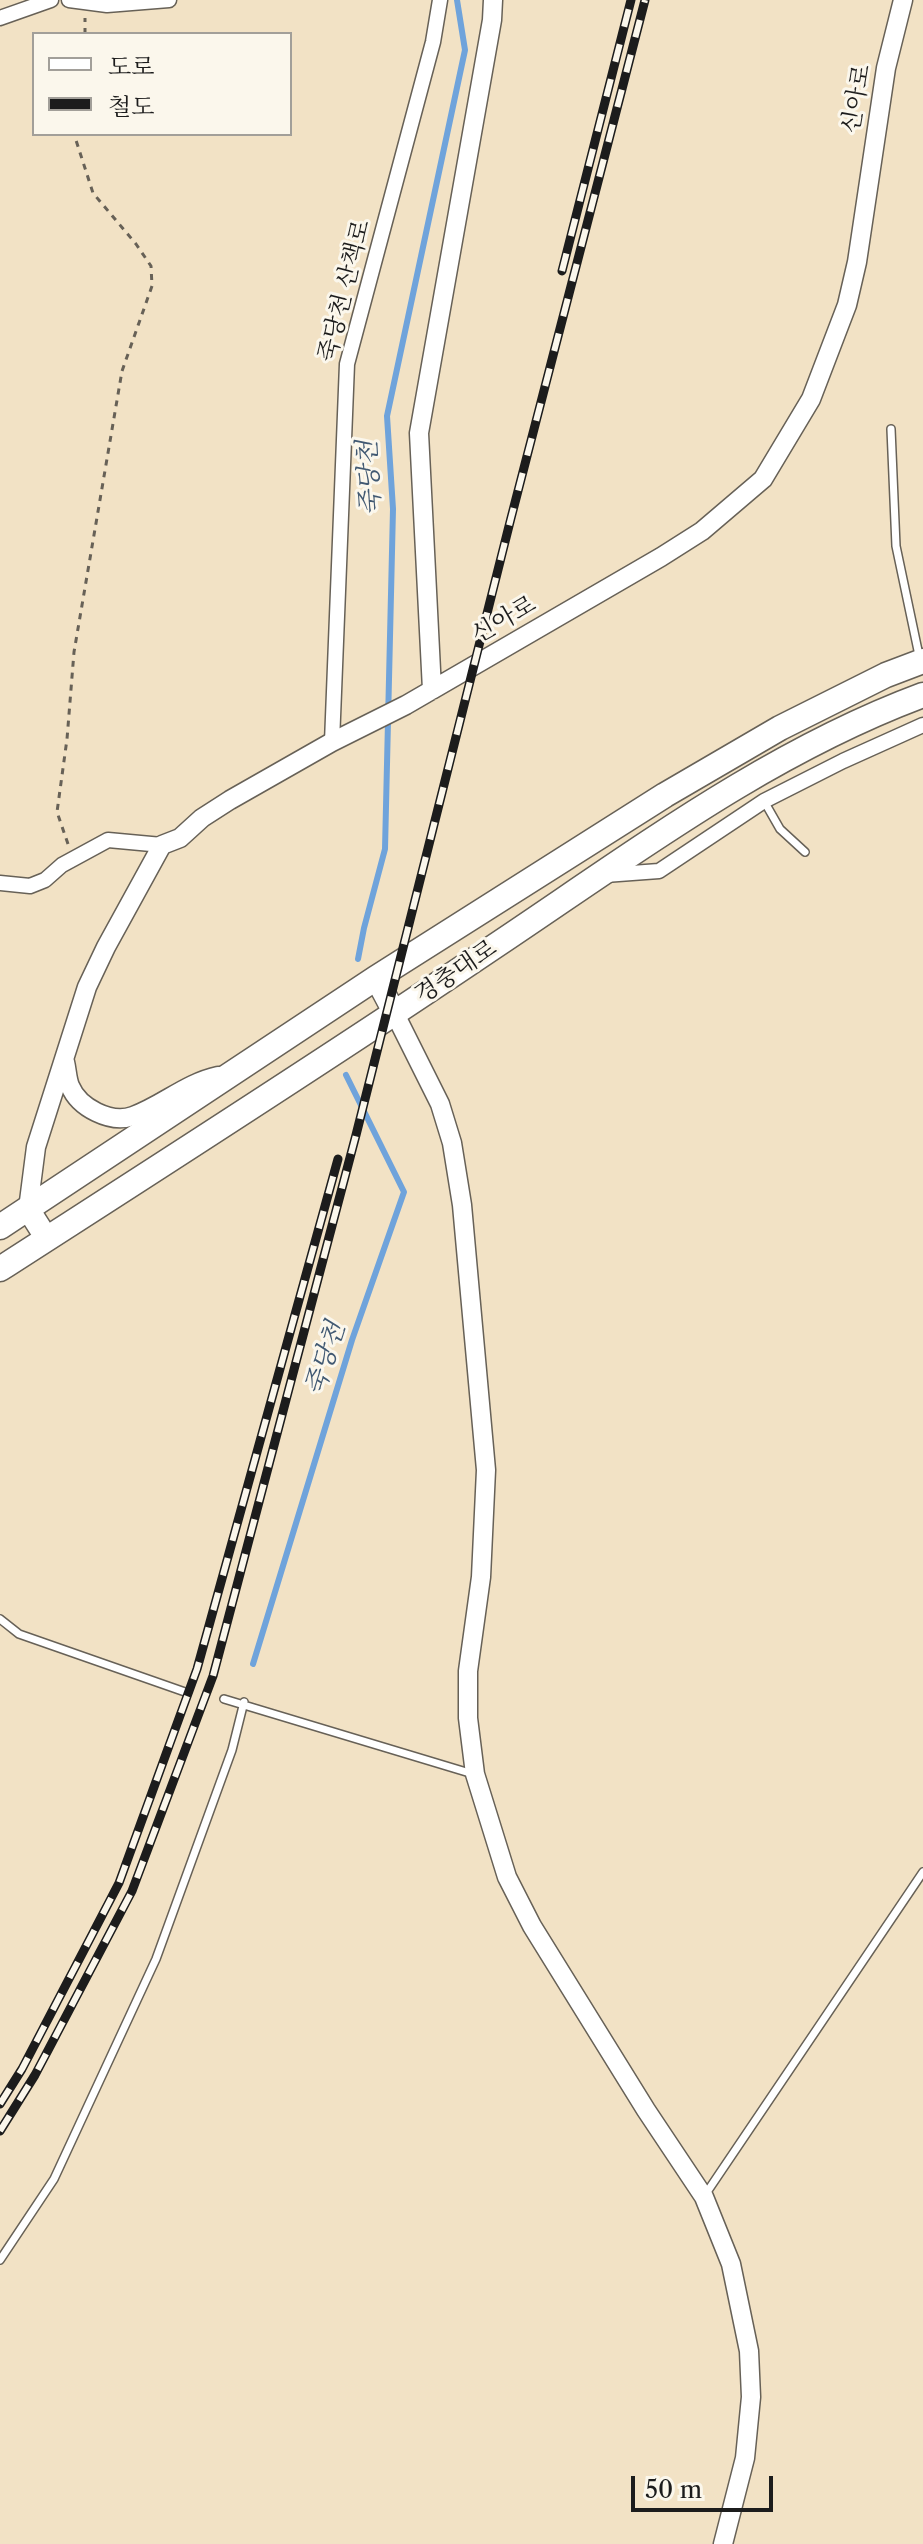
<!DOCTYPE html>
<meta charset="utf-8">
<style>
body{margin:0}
#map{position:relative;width:923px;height:2544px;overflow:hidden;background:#f2e2c5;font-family:"Libre Caslon Text","Noto Serif KR",serif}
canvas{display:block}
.legend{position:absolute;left:32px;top:32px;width:260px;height:104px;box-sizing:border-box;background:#fbf7ec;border:2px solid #a29f99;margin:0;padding:10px 14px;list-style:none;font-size:24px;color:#1c1c1c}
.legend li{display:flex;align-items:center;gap:16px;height:40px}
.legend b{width:40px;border:2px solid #a29f99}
.scale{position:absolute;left:631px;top:2476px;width:142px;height:36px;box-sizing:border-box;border:4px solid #1c1c1c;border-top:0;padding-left:10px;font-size:24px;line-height:28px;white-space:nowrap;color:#1c1c1c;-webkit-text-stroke:6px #fbf7ec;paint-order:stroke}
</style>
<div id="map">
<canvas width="923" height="2544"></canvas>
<ul class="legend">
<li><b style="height:10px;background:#fff"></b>도로</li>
<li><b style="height:10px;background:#1c1c1c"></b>철도</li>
</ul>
<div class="scale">50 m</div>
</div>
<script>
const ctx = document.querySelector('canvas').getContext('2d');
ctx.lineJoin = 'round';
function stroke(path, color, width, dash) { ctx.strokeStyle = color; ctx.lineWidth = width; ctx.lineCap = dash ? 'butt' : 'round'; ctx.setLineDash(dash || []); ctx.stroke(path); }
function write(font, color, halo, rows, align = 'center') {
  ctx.font = font + ' "Libre Caslon Text","Noto Serif KR",serif'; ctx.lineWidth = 6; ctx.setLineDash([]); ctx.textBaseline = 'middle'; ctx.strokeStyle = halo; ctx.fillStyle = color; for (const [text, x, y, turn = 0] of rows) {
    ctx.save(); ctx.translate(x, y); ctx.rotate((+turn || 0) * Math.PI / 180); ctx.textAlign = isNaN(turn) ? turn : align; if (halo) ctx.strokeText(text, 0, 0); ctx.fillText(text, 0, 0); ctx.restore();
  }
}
const stream = new Path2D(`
 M 358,959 L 364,928 L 385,849 L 393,509 L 387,416 L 465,50 L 457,0
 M 253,1664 L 352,1340 L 404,1192 L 346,1075`);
const path = new Path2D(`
 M 85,34 L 85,18
 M 68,844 L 57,812 L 67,739 L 74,652 L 122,371 L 152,286 L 151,266 L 136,244 L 93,193 L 74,134`);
const service = new Path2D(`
 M 891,429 L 896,546 L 920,660
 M 764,801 L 780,829 L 805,852
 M 0,1619 L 19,1634 L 185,1692
 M 224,1699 L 473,1774
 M 705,2195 L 923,1872
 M 0,2260 L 54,2179 L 156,1959 L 232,1750 L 244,1702`);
const minor = new Path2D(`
 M 69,0 L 107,5 L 169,0
 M 0,18 L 51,0
 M 332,742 L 347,364 L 433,42 L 440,0
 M 605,875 L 659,871 L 764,801 L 843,761 L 923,725
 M 0,883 L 30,886 L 45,880 L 62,865 L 108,840 L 162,845`);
const tertiary = new Path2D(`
 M 432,690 L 419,433 L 492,20 L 493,0
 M 395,1014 L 440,1104 L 452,1143 L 462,1205 L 486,1470 L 481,1577 L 468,1671 L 468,1718 L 475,1774 L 507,1877 L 532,1926 L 646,2110 L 704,2197 L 731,2264 L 749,2351 L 751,2397 L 745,2458 L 723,2544
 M 65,1062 C 67,1070 67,1079 70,1086 C 79,1108 111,1124 133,1116 C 163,1105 186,1083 218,1076
 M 28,1209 L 36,1147 L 87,987 L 106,947 L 162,845 L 180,838 L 202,818 L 230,800 L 332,742 L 406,705 L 661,557 L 702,531 L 763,479 L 811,399 L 847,305 L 857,262 L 886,68 L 903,0`);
const secondary = new Path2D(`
 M 376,978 L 395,1014
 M 28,1209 L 47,1239`);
const primary = new Path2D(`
 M 0,1227 L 376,978 L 665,795 L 780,728 L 886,675 L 923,661
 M 0,1269 C 163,1164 326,1060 486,952 C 626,859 764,754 923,695`);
const rail = new Path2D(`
 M 562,271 L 631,0
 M 0,2104 L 22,2069 L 119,1883 L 197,1669 L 338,1159
 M 0,2131 L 35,2075 L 132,1891 L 213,1676 L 356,1135 L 511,518 L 645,0`);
const streetNames = [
 ["신아로",857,99,-80],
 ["죽당천 산책로",345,291,-76],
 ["신아로",504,620,-30],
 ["경충대로",456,972,-34]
];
const waterNames = [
 ["죽당천",370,478,-93],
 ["죽당천",326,1359,-72]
];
stroke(stream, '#6fa3db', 6);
stroke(service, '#676157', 10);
stroke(minor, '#676157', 17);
stroke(tertiary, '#676157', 21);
stroke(secondary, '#676157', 25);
stroke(primary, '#676157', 27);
stroke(path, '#676157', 3, [6, 6]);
stroke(service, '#fff', 7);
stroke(minor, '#fff', 14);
stroke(tertiary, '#fff', 18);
stroke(secondary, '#fff', 22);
stroke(primary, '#fff', 24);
stroke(rail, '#1c1c1c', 9);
stroke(rail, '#fbf7ec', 6, [18]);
write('24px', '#1c1c1c', '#fbf7ec', streetNames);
write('italic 26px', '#415972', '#fbf7ec', waterNames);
</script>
